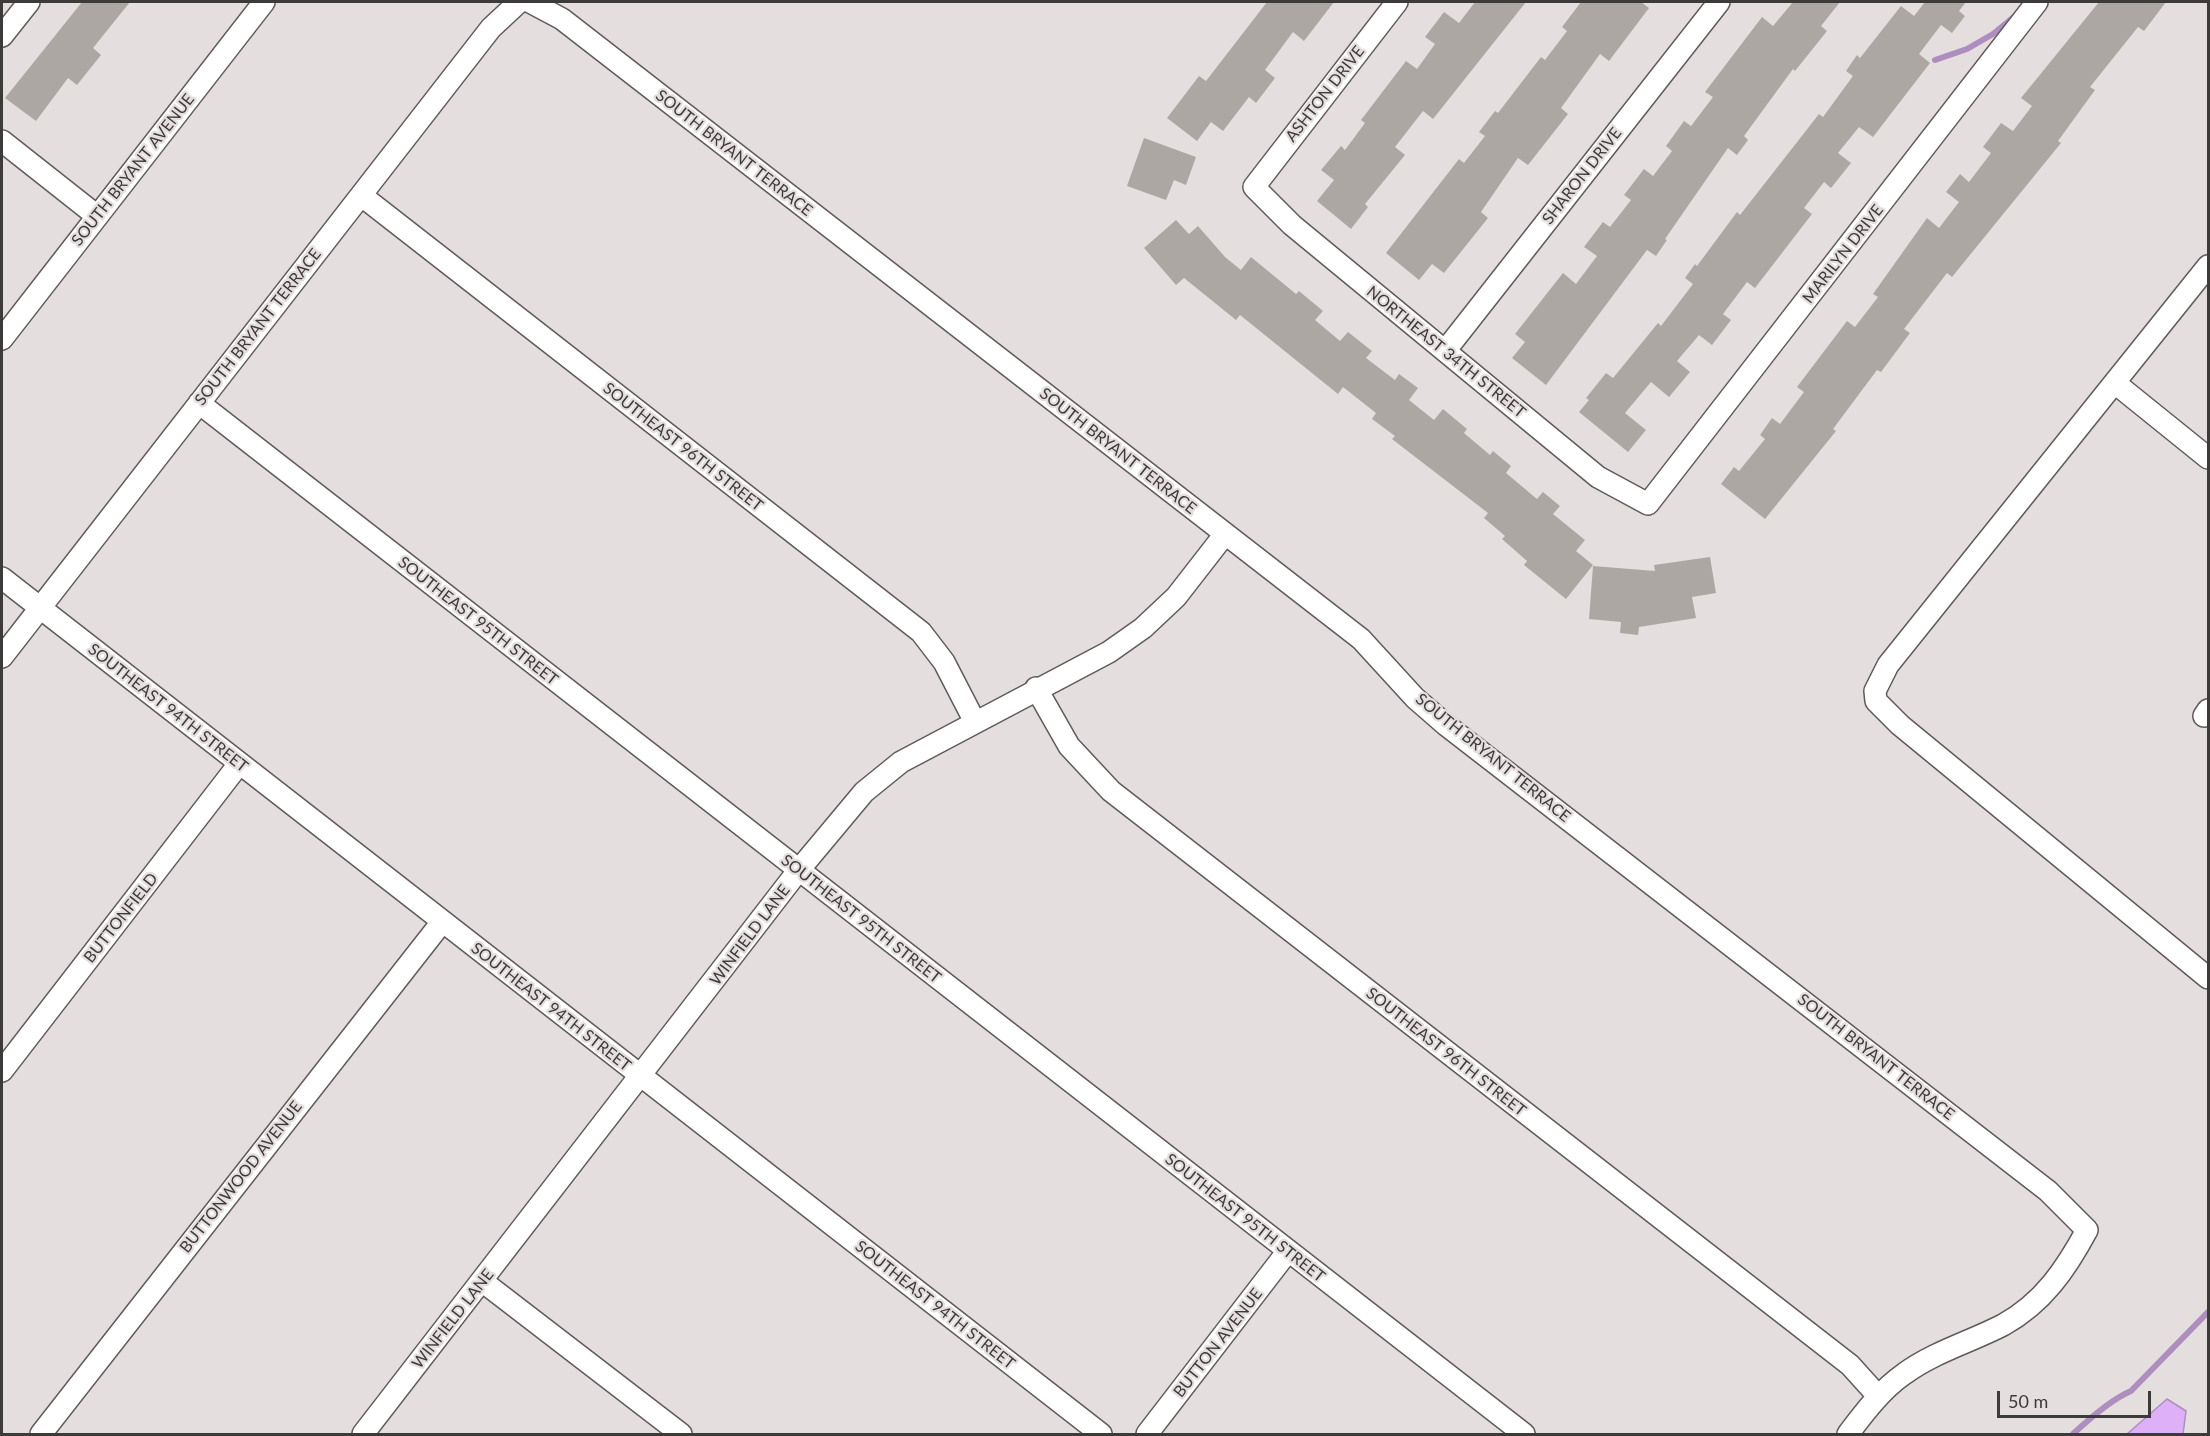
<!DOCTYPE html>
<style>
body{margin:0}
#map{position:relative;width:2210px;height:1436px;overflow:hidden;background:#e5dede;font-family:Lato,sans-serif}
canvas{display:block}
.frame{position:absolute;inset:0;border:3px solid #3d3a3a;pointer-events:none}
.scale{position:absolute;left:1997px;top:1391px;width:154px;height:27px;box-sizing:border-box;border:3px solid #3d3a3a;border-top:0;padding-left:8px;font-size:18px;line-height:21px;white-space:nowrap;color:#3d3a3a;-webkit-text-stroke:4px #e5dede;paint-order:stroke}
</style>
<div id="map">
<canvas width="2210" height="1436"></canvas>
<div class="frame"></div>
<div class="scale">50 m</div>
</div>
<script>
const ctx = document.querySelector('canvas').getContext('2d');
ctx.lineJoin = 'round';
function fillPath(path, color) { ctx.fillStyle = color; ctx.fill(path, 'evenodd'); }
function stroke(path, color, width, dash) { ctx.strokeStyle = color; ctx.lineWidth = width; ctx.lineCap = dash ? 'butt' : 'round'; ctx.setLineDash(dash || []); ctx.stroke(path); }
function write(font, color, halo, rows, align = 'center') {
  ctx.font = font + ' Lato,sans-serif'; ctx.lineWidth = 4.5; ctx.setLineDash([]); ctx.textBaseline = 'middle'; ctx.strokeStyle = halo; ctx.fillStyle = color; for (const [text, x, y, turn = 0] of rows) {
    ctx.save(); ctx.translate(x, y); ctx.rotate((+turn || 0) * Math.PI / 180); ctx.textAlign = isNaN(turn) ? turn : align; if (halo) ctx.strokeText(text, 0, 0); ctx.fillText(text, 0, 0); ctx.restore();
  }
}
const water = new Path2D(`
 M 2167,1399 L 2186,1411 L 2183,1434 L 2127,1434 Z`);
const stream = new Path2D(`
 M 1935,60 L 1967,49 L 1993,34 L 2015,16
 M 2073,1434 C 2088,1420 2112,1399 2131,1391 L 2208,1312`);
const building = new Path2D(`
 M 82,2 L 130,2 L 93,48 L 101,55 L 77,85 L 68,78 L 36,121 L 5,98 Z
 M 1267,2 L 1334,2 L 1304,41 L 1293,32 L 1265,70 L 1275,78 L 1256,103 L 1249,97 L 1223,131 L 1211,122 L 1197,141 L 1167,118 L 1199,76 L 1206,81 Z
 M 1475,2 L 1526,2 L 1433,119 L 1423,111 L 1395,147 L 1405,155 L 1365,204 L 1368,207 L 1351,229 L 1317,201 L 1334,180 L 1321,170 L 1341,146 L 1345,150 L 1365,123 L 1361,120 L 1406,61 L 1417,69 L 1435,44 L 1425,37 L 1444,12 L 1459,23 Z
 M 1581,2 L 1641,2 L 1649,8 L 1609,61 L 1600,54 L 1561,108 L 1568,114 L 1528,165 L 1518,158 L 1481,212 L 1488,218 L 1444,273 L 1432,264 L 1419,280 L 1386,253 L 1459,159 L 1464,163 L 1485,136 L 1479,132 L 1495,111 L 1498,113 L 1541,57 L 1545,60 L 1567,31 L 1562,27 Z
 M 1793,2 L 1840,2 L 1821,26 L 1827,31 L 1795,71 L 1793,69 L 1744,136 L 1748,140 L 1737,155 L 1728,148 L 1665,239 L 1667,240 L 1656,256 L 1647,250 L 1546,385 L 1512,358 L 1525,342 L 1515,334 L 1563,273 L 1576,284 L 1597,256 L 1584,247 L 1603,222 L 1610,227 L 1631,200 L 1624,195 L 1644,169 L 1653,176 L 1672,151 L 1666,146 L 1684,121 L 1691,126 L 1713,97 L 1705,92 L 1762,17 L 1773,26 Z
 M 1925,2 L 1966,2 L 1959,11 L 1965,16 L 1952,33 L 1941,25 L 1919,54 L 1930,63 L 1873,137 L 1859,127 L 1838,153 L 1851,163 L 1831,188 L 1824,182 L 1804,208 L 1812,214 L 1755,288 L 1747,282 L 1723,314 L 1731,320 L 1712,345 L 1699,335 L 1677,361 L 1690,372 L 1669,397 L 1651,382 L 1625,413 L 1646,430 L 1628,452 L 1579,412 L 1589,400 L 1586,398 L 1606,373 L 1613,378 L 1658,323 L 1661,326 L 1693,284 L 1685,278 L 1695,264 L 1697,266 L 1737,212 L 1740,215 L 1819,114 L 1823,117 L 1853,76 L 1846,71 L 1857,55 L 1860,58 L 1901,6 L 1914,16 Z
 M 2099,2 L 2166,2 L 2144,31 L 2138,27 L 2090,87 L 2095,90 L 2058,141 L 2061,143 L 1952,277 L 1947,273 L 1904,329 L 1910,333 L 1881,372 L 1877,370 L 1833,429 L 1836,431 L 1765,519 L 1721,484 L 1734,467 L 1739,471 L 1765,439 L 1760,435 L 1772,418 L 1780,424 L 1804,392 L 1797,387 L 1847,321 L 1855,327 L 1878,297 L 1873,294 L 1927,218 L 1939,228 L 1959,202 L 1946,192 L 1960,174 L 1969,182 L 1991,153 L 1983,147 L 2001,123 L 2013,131 L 2032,106 L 2021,98 Z
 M 1144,138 L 1196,157 L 1186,185 L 1174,180 L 1166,200 L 1127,186 Z
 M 1176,220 L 1189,234 L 1198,226 L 1225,257 L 1241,270 L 1251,257 L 1296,294 L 1299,291 L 1323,311 L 1315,320 L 1340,341 L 1348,332 L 1372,351 L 1366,358 L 1395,380 L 1399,374 L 1418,388 L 1409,400 L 1434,420 L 1443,409 L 1467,429 L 1464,433 L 1490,455 L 1493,451 L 1511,466 L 1506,473 L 1537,499 L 1543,492 L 1560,506 L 1553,514 L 1585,540 L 1576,551 L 1593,565 L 1566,599 L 1524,565 L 1527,561 L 1502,539 L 1505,536 L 1484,518 L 1488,513 L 1392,439 L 1395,436 L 1372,419 L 1376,413 L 1343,387 L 1338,394 L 1240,315 L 1236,320 L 1184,278 L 1176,285 L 1144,248 Z
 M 1710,557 L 1716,593 L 1692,597 L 1696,618 L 1639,627 L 1638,635 L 1620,633 L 1621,622 L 1589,619 L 1593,566 L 1655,571 L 1654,565 Z`);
const minor = new Path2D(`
 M 530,2 L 562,19 L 1361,639 L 1415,698 L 1446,725 L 2048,1191 L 2087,1230 C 2066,1269 2043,1303 2003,1325 C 1970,1342 1934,1352 1904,1374 C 1881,1390 1864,1413 1848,1434
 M 1397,2 L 1254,187 L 1292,225 L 1598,477 L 1648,504 L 2037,2
 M 2,36 L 29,2
 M 2,141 L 97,216
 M 362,196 L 921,632 L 944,662 L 975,722
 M 2208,266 L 1888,665 L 1875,691 L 1876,701 L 1900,725 L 2208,978
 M 2,339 L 264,2
 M 1445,351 L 1719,2
 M 2115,383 L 2208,458
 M 199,403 L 1524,1434
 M 2,578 L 1101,1434
 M 2,657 L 491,28 L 519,2
 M 1036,688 L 1069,746 L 1111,791 L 1850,1365 L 1878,1396
 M 2204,716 L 2208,710
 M 2,1071 L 239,764
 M 482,1281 L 681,1434
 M 41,1434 L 442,922
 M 363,1434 L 798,871 L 864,792 L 901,762 L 1109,652 L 1143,628 L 1176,597 L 1225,534
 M 1147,1434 L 1288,1251`);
const streetNames = [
 ["ASHTON DRIVE",1325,94,-52],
 ["SOUTH BRYANT TERRACE",734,153,38],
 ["SOUTH BRYANT AVENUE",133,170,-52],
 ["SHARON DRIVE",1582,176,-52],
 ["MARILYN DRIVE",1843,254,-52],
 ["SOUTH BRYANT TERRACE",258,327,-52],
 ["NORTHEAST 34TH STREET",1446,352,39],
 ["SOUTHEAST 96TH STREET",683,447,38],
 ["SOUTH BRYANT TERRACE",1118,451,38],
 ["SOUTHEAST 95TH STREET",478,621,38],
 ["SOUTHEAST 94TH STREET",168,708,38],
 ["SOUTH BRYANT TERRACE",1493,758,39],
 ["BUTTONFIELD",121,918,-52],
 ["SOUTHEAST 95TH STREET",861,919,38],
 ["WINFIELD LANE",750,935,-53],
 ["SOUTHEAST 94TH STREET",551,1007,38],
 ["SOUTHEAST 96TH STREET",1446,1052,38],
 ["SOUTH BRYANT TERRACE",1876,1057,38],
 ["BUTTONWOOD AVENUE",241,1177,-52],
 ["SOUTHEAST 95TH STREET",1245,1218,38],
 ["SOUTHEAST 94TH STREET",935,1305,38],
 ["WINFIELD LANE",453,1319,-52],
 ["BUTTON AVENUE",1218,1343,-52]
];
fillPath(water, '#deb0f8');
stroke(water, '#ae8dbf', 1.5);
stroke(stream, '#ae8dbf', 6);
fillPath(building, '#ada7a4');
stroke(minor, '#605a5a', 24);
stroke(minor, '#fff', 21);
write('16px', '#3d3a3a', '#e5dede', streetNames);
</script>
